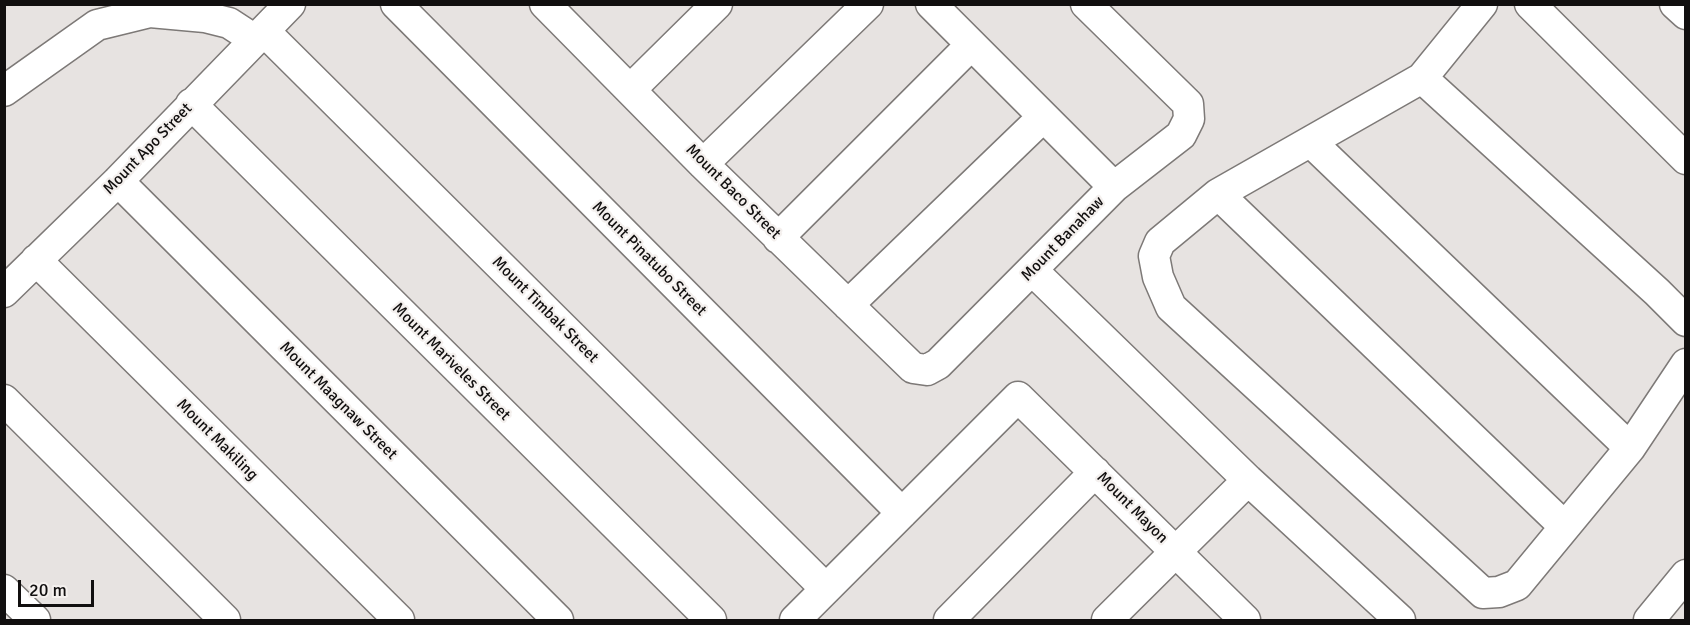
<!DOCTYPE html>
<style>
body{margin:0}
#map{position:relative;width:1690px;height:625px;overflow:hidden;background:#e7e3e1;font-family:Signika,sans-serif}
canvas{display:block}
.frame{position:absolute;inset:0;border:6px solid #110f0f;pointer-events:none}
.scale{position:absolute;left:18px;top:580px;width:76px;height:27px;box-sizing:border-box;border:3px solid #110f0f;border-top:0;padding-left:8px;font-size:18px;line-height:21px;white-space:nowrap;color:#110f0f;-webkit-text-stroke:4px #f4f0ee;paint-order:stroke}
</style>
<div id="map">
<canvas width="1690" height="625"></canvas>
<div class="frame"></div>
<div class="scale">20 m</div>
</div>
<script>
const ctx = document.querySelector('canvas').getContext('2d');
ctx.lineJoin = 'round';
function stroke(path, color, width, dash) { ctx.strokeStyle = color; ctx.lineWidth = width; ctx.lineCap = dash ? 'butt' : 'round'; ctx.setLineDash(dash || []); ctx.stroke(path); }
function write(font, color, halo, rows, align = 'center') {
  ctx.font = font + ' Signika,sans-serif'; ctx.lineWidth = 4.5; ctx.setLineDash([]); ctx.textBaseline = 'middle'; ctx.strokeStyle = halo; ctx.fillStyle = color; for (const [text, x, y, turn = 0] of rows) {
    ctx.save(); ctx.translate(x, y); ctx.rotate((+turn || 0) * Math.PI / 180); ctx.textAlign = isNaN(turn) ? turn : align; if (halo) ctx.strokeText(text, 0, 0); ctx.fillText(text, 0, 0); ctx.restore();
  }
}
const minor = new Path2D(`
 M 396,4 L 902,513
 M 545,4 L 703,164 L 913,368 L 927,370 L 938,364 L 1114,187 L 1181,135 L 1189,119 L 1188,104 L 1086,4
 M 931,4 L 1114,187
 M 1482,4 L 1422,78 L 1218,194 L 1160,242 L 1154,256 L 1158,277 L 1171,307 L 1483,593 L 1499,592 L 1517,585 L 1630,448 L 1686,364
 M 1530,4 L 1686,159
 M 1675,4 L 1686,14
 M 264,31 L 826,589
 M 1422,78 L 1657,292 L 1686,321
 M 631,89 L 717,4
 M 4,91 L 97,25 L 150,12 L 205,17 L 229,23 L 255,40
 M 191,104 L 711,620
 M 1312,143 L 1630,448
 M 703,164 L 868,4
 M 118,181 L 558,620
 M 1218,194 L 1564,526
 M 778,238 L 971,45
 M 36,260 L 399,620
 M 1033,271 L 1248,480 L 1400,620
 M 4,292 L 118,181 L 290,4
 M 848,305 L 1043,117
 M 4,400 L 225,620
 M 4,590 L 35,620
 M 795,620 L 1018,397 L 1245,620
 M 949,620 L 1095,472
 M 1107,620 L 1248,480
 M 1649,620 L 1686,575`);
const streetNames = [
 ["Mount Apo Street",148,149,-46],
 ["Mount Baco Street",733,192,45],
 ["Mount Banahaw",1063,239,-46],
 ["Mount Pinatubo Street",649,259,45],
 ["Mount Timbak Street",545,310,45],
 ["Mount Mariveles Street",451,362,45],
 ["Mount Maagnaw Street",338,401,45],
 ["Mount Makiling",217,440,45],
 ["Mount Mayon",1132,508,45]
];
stroke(minor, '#7d7977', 33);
stroke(minor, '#fff', 30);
write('16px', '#110f0f', '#f4f0ee', streetNames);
</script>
